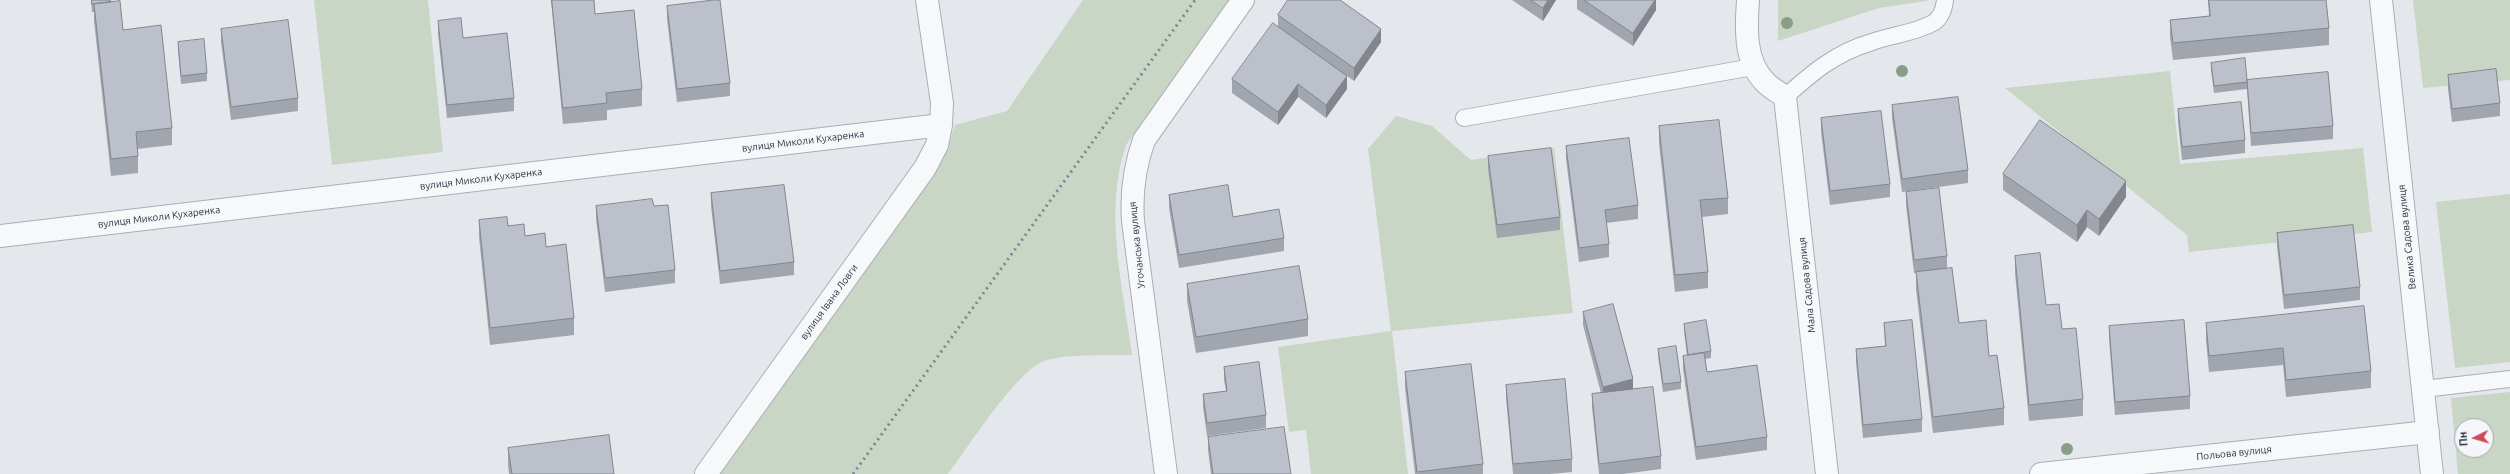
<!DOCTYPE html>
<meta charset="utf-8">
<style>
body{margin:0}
#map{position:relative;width:2510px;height:474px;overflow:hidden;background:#e4e7ec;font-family:Ubuntu,sans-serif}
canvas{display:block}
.north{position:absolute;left:2454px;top:418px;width:40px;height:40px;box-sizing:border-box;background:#f4f6f9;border:1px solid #a4a8b1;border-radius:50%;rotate:265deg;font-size:11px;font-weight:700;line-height:16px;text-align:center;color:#2b3445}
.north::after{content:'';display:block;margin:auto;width:14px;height:18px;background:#d1495b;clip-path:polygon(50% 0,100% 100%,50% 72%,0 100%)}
</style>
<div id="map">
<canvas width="2510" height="474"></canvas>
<div class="north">Пн</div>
</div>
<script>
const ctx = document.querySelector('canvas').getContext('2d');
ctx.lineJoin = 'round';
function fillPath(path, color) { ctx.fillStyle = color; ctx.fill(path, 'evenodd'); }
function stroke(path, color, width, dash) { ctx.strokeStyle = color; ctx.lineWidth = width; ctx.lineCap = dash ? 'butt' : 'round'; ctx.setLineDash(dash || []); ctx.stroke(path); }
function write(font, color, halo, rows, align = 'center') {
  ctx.font = font + ' Ubuntu,sans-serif'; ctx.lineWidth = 3; ctx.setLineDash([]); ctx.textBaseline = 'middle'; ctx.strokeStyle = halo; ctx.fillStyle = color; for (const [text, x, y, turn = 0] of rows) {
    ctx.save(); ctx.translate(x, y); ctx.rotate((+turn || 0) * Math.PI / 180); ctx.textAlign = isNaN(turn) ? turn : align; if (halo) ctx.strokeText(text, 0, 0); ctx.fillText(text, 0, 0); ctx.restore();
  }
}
const green = new Path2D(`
 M 314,0 L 428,0 L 443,152 L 332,165 Z
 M 1083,0 L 1229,0 L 1126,145 C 1103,212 1123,286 1132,355 C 1106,356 1068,353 1044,361 C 1016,371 968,448 948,474 L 719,474 L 936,172 L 946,152 L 955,125 L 1007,111 Z
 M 1778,0 L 1927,0 L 1927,1 L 1879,8 L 1778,41 Z
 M 2413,0 L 2510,0 L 2510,80 L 2423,88 Z
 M 2170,71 L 2180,164 L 2363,148 L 2372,232 L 2189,252 L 2187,235 L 2005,88 Z
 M 1396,116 L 1432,126 L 1471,160 L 1554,148 L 1573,313 L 1392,331 L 1408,474 L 1311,474 L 1306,430 L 1289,432 L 1278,347 L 1391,331 L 1368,149 Z
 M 2510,194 L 2510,362 L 2455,368 L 2436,202 Z
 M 2510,392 L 2510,474 L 2458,474 L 2451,398 ZM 2462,426 L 2486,426 L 2486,450 L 2462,450 Z`);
const lane = new Path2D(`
 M 1785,97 C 1813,72 1835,53 1872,42 C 1891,35 1915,33 1933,23 C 1941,18 1944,9 1945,0
 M 1464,118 L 1753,67
 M 2424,389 L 2510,379`);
const street = new Path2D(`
 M 1748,0 C 1746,27 1744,61 1765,82 C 1770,88 1779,92 1785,97 L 1827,474
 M 2381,0 L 2432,474
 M 0,236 L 941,125 L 942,103 L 927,0
 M 706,474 L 925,168 L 937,145 L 941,125
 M 1166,474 L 1133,221 C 1131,192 1134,168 1144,140 L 1243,0
 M 2041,474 L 2428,432`);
const rail = new Path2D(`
 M 853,474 L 1195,0`);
const trees = [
 [1787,23],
 [1902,71],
 [2067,449]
];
const wall = new Path2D(`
 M 91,0 L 110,0 L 111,2 L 123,30 L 172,128 L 172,145 L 137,149 L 138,156 L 138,173 L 111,176 L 94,21 L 94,12 L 92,12 Z
 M 551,0 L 594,0 L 595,14 L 642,89 L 642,106 L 607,110 L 607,120 L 563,124 Z
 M 1512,0 L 1556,0 L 1543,21 Z
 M 1577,0 L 1656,0 L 1656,10 L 1633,46 L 1577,9 Z
 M 2208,0 L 2326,0 L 2329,28 L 2329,45 L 2173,60 L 2170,37 L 2170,20 L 2209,16 Z
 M 667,6 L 730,83 L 730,96 L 677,102 L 667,19 Z
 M 1278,15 L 1381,42 L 1354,81 L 1347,76 L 1347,89 L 1326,118 L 1298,97 L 1278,125 L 1232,93 L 1232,79 L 1278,26 Z
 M 438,21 L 463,38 L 514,98 L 514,111 L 447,118 L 438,34 Z
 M 221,29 L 298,98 L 298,111 L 231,120 L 221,42 Z
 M 178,42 L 207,73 L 207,81 L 181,84 L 178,50 Z
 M 2211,63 L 2247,80 L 2333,126 L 2333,139 L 2251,146 L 2247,89 L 2214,93 L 2211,70 Z
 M 2448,75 L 2500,103 L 2500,116 L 2452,122 L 2448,89 Z
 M 1892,105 L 1968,170 L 1968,183 L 1902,192 L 1892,118 Z
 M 2178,109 L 2245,140 L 2245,153 L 2182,160 L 2178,122 Z
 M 1821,118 L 1890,184 L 1890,197 L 1830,205 L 1821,132 Z
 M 1659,126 L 1728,198 L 1728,214 L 1702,217 L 1708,272 L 1708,288 L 1675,292 L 1659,143 Z
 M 1566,146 L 1638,205 L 1638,219 L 1606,223 L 1609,244 L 1609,257 L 1579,262 L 1566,159 Z
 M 1488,156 L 1560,217 L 1560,230 L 1497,238 L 1488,169 Z
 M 2003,174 L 2126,197 L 2099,236 L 2087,227 L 2077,242 L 2003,190 Z
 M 1906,192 L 1947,256 L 1947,269 L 1959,323 L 1989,356 L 2004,408 L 2004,425 L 1933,433 L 1916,289 L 1916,273 L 1914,273 L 1906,205 Z
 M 711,193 L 794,262 L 794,275 L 720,284 L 711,206 Z
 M 1169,195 L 1284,238 L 1284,251 L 1179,268 L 1169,208 Z
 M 596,206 L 654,206 L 675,270 L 675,283 L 605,292 L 596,219 Z
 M 479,220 L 508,226 L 546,247 L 574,318 L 574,335 L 490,345 L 479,237 Z
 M 2277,233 L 2360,287 L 2360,300 L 2284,309 L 2277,246 Z
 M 2015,256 L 2046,305 L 2062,329 L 2083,399 L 2083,416 L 2029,421 L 2015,273 Z
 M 1187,284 L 1308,319 L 1308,336 L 1196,353 L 1187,301 Z
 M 1583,312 L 1633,390 L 1661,456 L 1661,469 L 1623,474 L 1599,474 L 1592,407 L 1592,394 L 1601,393 L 1583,325 Z
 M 1884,323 L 1922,419 L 1922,432 L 1863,438 L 1856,362 L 1856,349 L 1885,346 Z
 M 2206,323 L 2371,371 L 2371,388 L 2286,397 L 2283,365 L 2209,372 L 2206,340 Z
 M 1684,324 L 1711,351 L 1711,358 L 1705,359 L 1707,372 L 1767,437 L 1767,450 L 1696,460 L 1683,369 L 1683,356 L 1687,356 L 1684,331 Z
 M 2109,326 L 2190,396 L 2190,409 L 2115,415 L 2109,339 Z
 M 1658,349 L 1681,382 L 1681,389 L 1663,392 L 1658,356 Z
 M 1224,367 L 1266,415 L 1266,428 L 1207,436 L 1203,407 L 1203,394 L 1226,391 L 1224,380 Z
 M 1405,372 L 1483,464 L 1483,474 L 1415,474 L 1405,388 Z
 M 1506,385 L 1572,459 L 1572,472 L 1550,474 L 1513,474 L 1506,398 Z
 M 1208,437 L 1291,474 L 1211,474 L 1208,450 Z
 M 508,448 L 614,474 L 509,474 L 508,465 Z`);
const shadedWall = new Path2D(`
 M 1548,0 L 1556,0 L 1543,21 L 1543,8 Z
 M 1655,0 L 1656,0 L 1656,10 L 1633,46 L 1633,33 Z
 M 1381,29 L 1381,42 L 1354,81 L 1354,68 Z
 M 1347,76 L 1347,89 L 1326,118 L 1326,105 Z
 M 1298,84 L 1298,97 L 1278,125 L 1278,112 Z
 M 2126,181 L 2126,197 L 2099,236 L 2099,219 Z
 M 2087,210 L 2087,227 L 2077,242 L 2077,225 Z
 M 1633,379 L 1633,392 L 1603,400 L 1603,387 Z`);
const building = new Path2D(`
 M 92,0 L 110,0 L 111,2 L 92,4 Z
 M 552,0 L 594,0 L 595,14 L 634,10 L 642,89 L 606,93 L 607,103 L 563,108 Z
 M 714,0 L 720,0 L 730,83 L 677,89 L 667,6 Z
 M 1288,0 L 1340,0 L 1381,29 L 1354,68 L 1278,15 Z
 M 1531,0 L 1548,0 L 1543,8 Z
 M 1584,0 L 1655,0 L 1633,33 Z
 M 2209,0 L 2326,0 L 2329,28 L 2173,43 L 2170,20 L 2210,16 Z
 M 120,1 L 123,30 L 161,25 L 172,128 L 136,132 L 138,156 L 111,159 L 94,4 Z
 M 461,18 L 463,38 L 507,33 L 514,98 L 447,105 L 438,21 Z
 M 288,20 L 298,98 L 231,107 L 221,29 Z
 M 1273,23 L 1347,76 L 1326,105 L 1298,84 L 1278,112 L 1232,79 Z
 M 204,39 L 207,73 L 181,76 L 178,42 Z
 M 2245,58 L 2247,80 L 2247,82 L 2214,86 L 2211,63 Z
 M 2496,69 L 2500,103 L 2452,109 L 2448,75 Z
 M 2328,72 L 2333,126 L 2251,133 L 2247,80 Z
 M 1958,97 L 1968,170 L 1902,179 L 1892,105 Z
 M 2241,102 L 2245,140 L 2182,147 L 2178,109 Z
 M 1881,111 L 1890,184 L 1830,191 L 1821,118 Z
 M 1719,120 L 1728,198 L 1700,200 L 1708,272 L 1675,275 L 1659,126 Z
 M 2040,120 L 2126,181 L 2099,219 L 2087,210 L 2077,225 L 2003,174 Z
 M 1629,138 L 1638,205 L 1605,210 L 1609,244 L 1579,248 L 1566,146 Z
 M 1551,148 L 1560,217 L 1497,225 L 1488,156 Z
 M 784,185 L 794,262 L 720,271 L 711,193 Z
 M 1228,185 L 1233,217 L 1279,209 L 1284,238 L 1179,255 L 1169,195 Z
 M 1939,188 L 1947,256 L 1914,260 L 1906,192 Z
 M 652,199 L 654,206 L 668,205 L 675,270 L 605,278 L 596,206 Z
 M 507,217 L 508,226 L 524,224 L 525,236 L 545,233 L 546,247 L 566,244 L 574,318 L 490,328 L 479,220 Z
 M 2353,225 L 2360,287 L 2284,295 L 2277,233 Z
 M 2040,253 L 2046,305 L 2059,304 L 2062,329 L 2076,328 L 2083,399 L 2029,405 L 2015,256 Z
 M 1299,266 L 1308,319 L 1196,337 L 1187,284 Z
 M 1952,268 L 1959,323 L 1986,320 L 1989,356 L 1997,355 L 2004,408 L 1933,417 L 1916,272 Z
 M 1613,304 L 1633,379 L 1603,387 L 1583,312 Z
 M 2364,306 L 2371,371 L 2286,380 L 2283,348 L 2209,356 L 2206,323 Z
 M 1706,320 L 1711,351 L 1688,355 L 1684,324 Z
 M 1912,320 L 1922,419 L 1863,425 L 1856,349 L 1886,346 L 1884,323 Z
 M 2184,320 L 2190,396 L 2115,402 L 2109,326 Z
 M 1676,346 L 1681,382 L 1663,384 L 1658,349 Z
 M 1704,353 L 1707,372 L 1757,365 L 1767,437 L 1696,447 L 1683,356 Z
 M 1259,362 L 1266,415 L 1207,423 L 1203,394 L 1227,391 L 1224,367 Z
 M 1471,364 L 1483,464 L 1417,472 L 1405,372 Z
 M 1565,379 L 1572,459 L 1513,464 L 1506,385 Z
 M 1653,387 L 1661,456 L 1599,464 L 1592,394 Z
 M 1284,427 L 1291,474 L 1213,474 L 1208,437 Z
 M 609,435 L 614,474 L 512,474 L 508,448 Z`);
const streetNames = [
 ["вулиця Миколи Кухаренка",803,141,-7],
 ["вулиця Миколи Кухаренка",481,179,-7],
 ["вулиця Миколи Кухаренка",159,217,-7],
 ["Велика Садова вулиця",2407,237,-96],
 ["Угочанська вулиця",1137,245,-96],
 ["Мала Садова вулиця",1807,285,-96],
 ["вулиця Івана Ловги",829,302,-54],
 ["Польова вулиця",2234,453,-6]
];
fillPath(green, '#c9d6c5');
stroke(lane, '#a9aeb7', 18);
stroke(street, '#a9aeb7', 24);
stroke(lane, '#f7f8fa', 16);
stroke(street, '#f7f8fa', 22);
stroke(rail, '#7d8696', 3, [2, 4]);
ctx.fillStyle = '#899d89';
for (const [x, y] of trees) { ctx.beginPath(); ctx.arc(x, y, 6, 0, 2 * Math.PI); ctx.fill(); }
fillPath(wall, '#a1a5ae');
fillPath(shadedWall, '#83868d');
fillPath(building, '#bbc0ca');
stroke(building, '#83868d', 1);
write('10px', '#2b3445', '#f4f6f9', streetNames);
</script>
